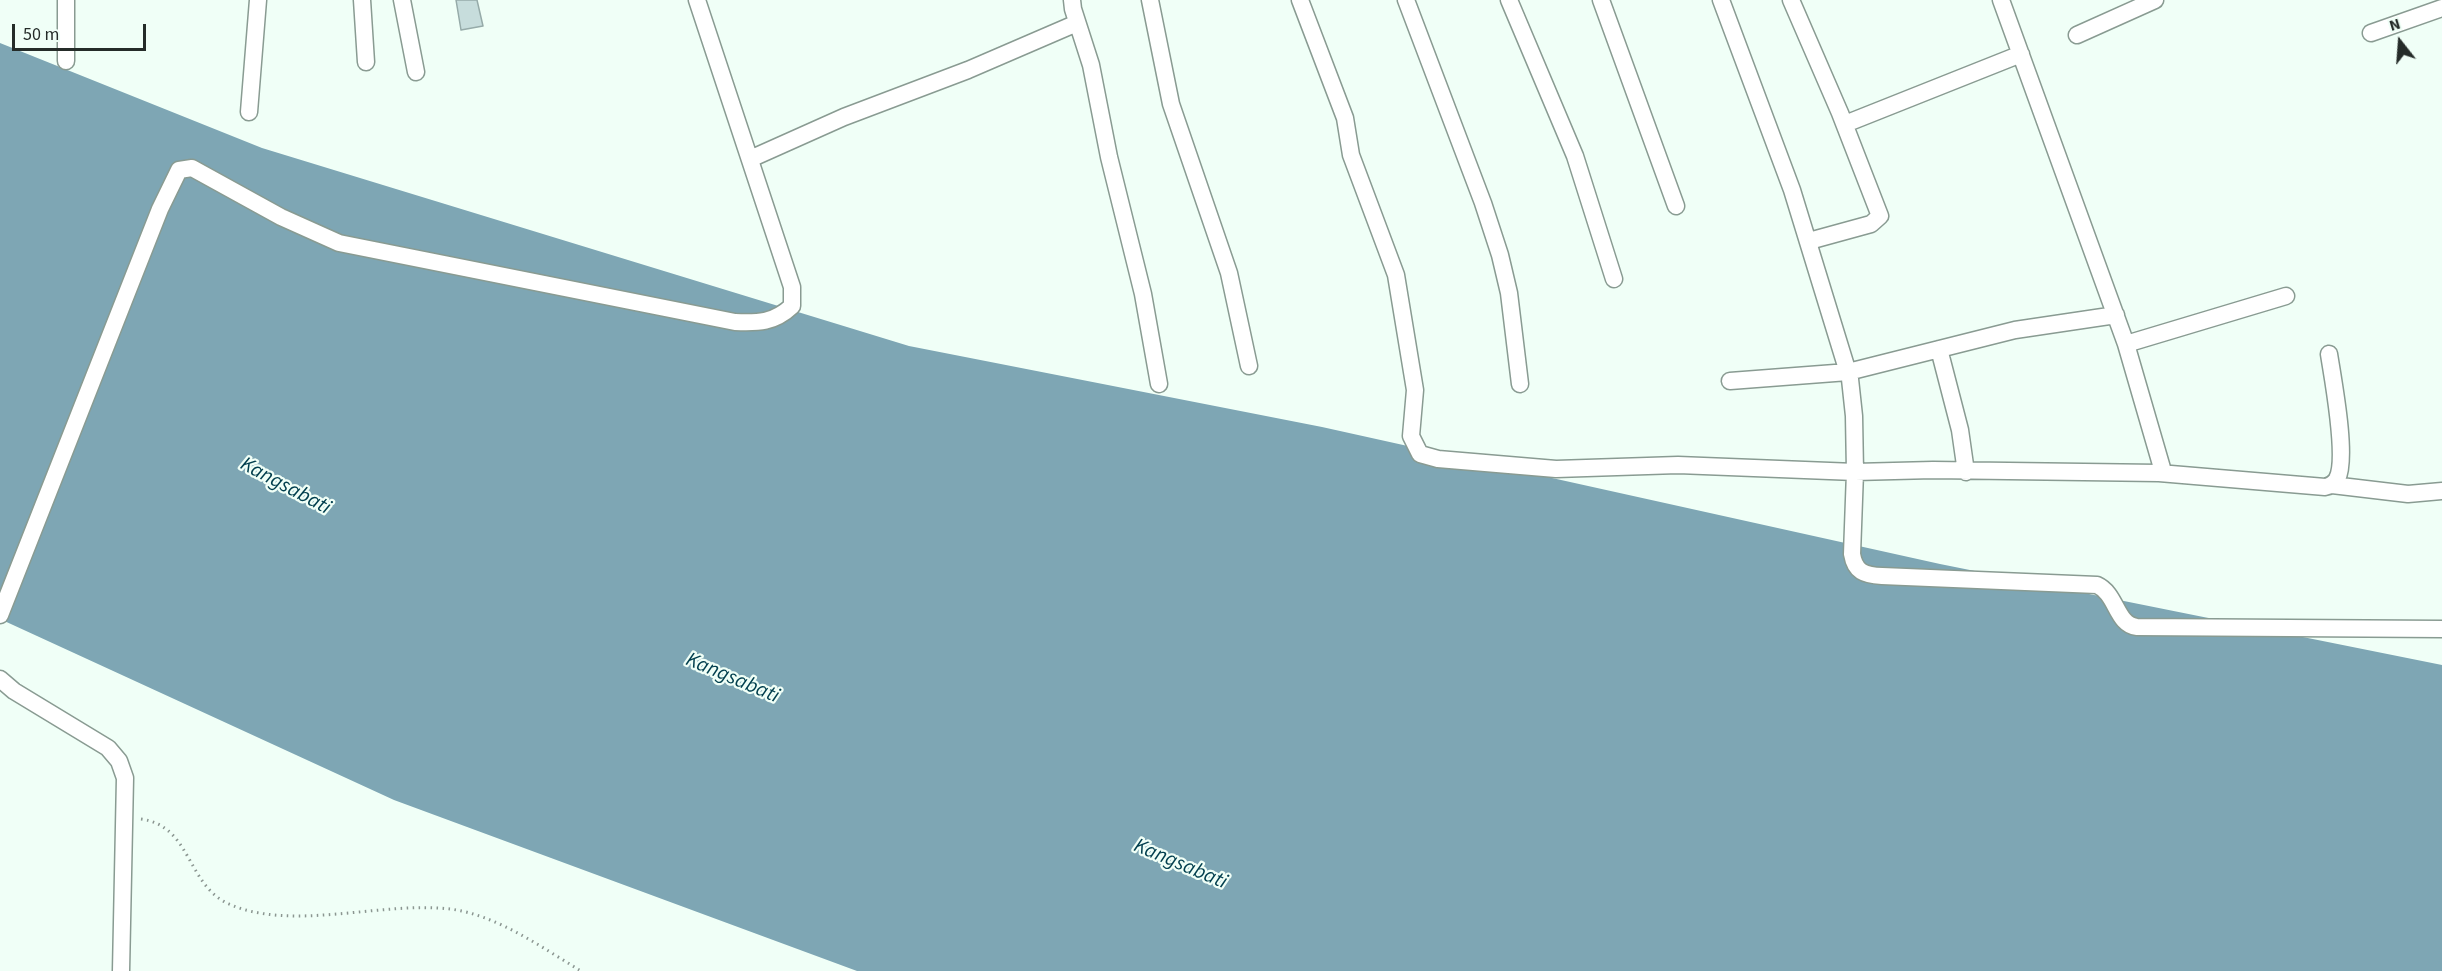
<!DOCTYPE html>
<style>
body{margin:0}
#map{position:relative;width:2442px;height:971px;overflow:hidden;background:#f0fff7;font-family:"Source Sans 3",sans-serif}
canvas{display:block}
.north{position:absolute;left:2370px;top:12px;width:60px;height:60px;-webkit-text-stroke:4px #f0fff7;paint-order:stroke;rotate:343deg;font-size:16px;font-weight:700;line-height:24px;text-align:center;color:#252c29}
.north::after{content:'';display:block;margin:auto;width:21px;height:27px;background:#252c29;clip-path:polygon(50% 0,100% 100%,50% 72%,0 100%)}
.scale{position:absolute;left:12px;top:24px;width:134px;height:27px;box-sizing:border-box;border:3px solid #252c29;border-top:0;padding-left:8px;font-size:18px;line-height:21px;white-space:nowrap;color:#252c29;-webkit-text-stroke:4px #f0fff7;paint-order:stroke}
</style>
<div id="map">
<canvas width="2442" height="971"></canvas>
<div class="north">N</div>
<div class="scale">50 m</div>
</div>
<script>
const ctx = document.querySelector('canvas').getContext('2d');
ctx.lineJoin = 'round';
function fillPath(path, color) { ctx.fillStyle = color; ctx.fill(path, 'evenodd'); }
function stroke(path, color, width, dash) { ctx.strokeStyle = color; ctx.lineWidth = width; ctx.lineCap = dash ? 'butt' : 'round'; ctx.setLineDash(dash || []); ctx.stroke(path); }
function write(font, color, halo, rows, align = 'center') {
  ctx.font = font + ' "Source Sans 3",sans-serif'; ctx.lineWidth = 4.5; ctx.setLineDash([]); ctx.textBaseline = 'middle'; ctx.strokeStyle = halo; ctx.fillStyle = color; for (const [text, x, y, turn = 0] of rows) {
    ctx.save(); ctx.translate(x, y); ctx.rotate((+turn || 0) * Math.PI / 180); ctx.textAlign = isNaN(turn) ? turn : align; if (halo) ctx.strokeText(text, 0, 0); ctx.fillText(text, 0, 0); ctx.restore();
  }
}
const water = new Path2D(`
 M 0,43 L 262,148 L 909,346 L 1322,427 L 1940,564 L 2442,665 L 2442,971 L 857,971 L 394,800 L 0,619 Z`);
const building = new Path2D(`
 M 456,0 L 477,0 L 483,26 L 461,30 Z`);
const path = new Path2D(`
 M 141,819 C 192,826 186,885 229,904 C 292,932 381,901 450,909 C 497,915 541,947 581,971`);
const minor = new Path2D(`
 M 66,0 L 66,61
 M 362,0 L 366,62
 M 402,0 L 416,72
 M 1072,0 L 1073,9 L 1091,65 L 1109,157 L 1143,294 L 1159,384
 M 1150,0 L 1171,104 L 1229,273 L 1249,366
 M 1300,0 L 1345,118 L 1351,155 L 1396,275 L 1415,390 L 1411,436 L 1420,454 L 1438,459 L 1556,469 L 1678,465 L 1855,472 L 1933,470 L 2159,473 L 2162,468 L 2126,344 L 2001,0
 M 1406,0 L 1483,203 L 1500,255 L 1509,293 L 1520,384
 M 1509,0 L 1575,156 L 1614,279
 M 1601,0 L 1676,206
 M 1721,0 L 1792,190 L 1850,379 L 1854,416 L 1855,472 L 1852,554 C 1855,572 1864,575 1882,576 L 2097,585 C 2117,594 2116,625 2137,627 L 2442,629
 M 1791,0 L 1840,113 L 1880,216 L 1871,224 L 1809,241
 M 2371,33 L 2442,8
 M 2077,35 L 2155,0
 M 249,112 L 258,0
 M 1845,124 L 2021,54
 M 750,159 L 844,117 L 968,70 L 1077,23
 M 2126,344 L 2286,296
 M 1939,349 L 1960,430 L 1966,472
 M 1730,381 L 1848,372 L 2015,330 L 2116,315
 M 2159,473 L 2325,487 C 2330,486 2334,484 2337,479 C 2348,458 2333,380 2329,354
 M 2332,485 L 2408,494 L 2442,491
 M 0,615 L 160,209 L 179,170 L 192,168 L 281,217 L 339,243 L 735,322 C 758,323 774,323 792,306 L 792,287 L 697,0
 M 0,679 L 14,691 L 108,748 L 119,761 L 125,778 L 121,971`);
const waterNames = [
 ["Kangsabati",285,487,28],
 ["Kangsabati",732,679,23],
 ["Kangsabati",1180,865,23]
];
fillPath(water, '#7ea6b4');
fillPath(building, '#c7dddc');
stroke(building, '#96aba9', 1.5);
stroke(minor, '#899b92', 19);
stroke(path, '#8b9691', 3, [1.5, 4.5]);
stroke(minor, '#fff', 16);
write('italic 21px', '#003e4d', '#f0fff7', waterNames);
</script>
